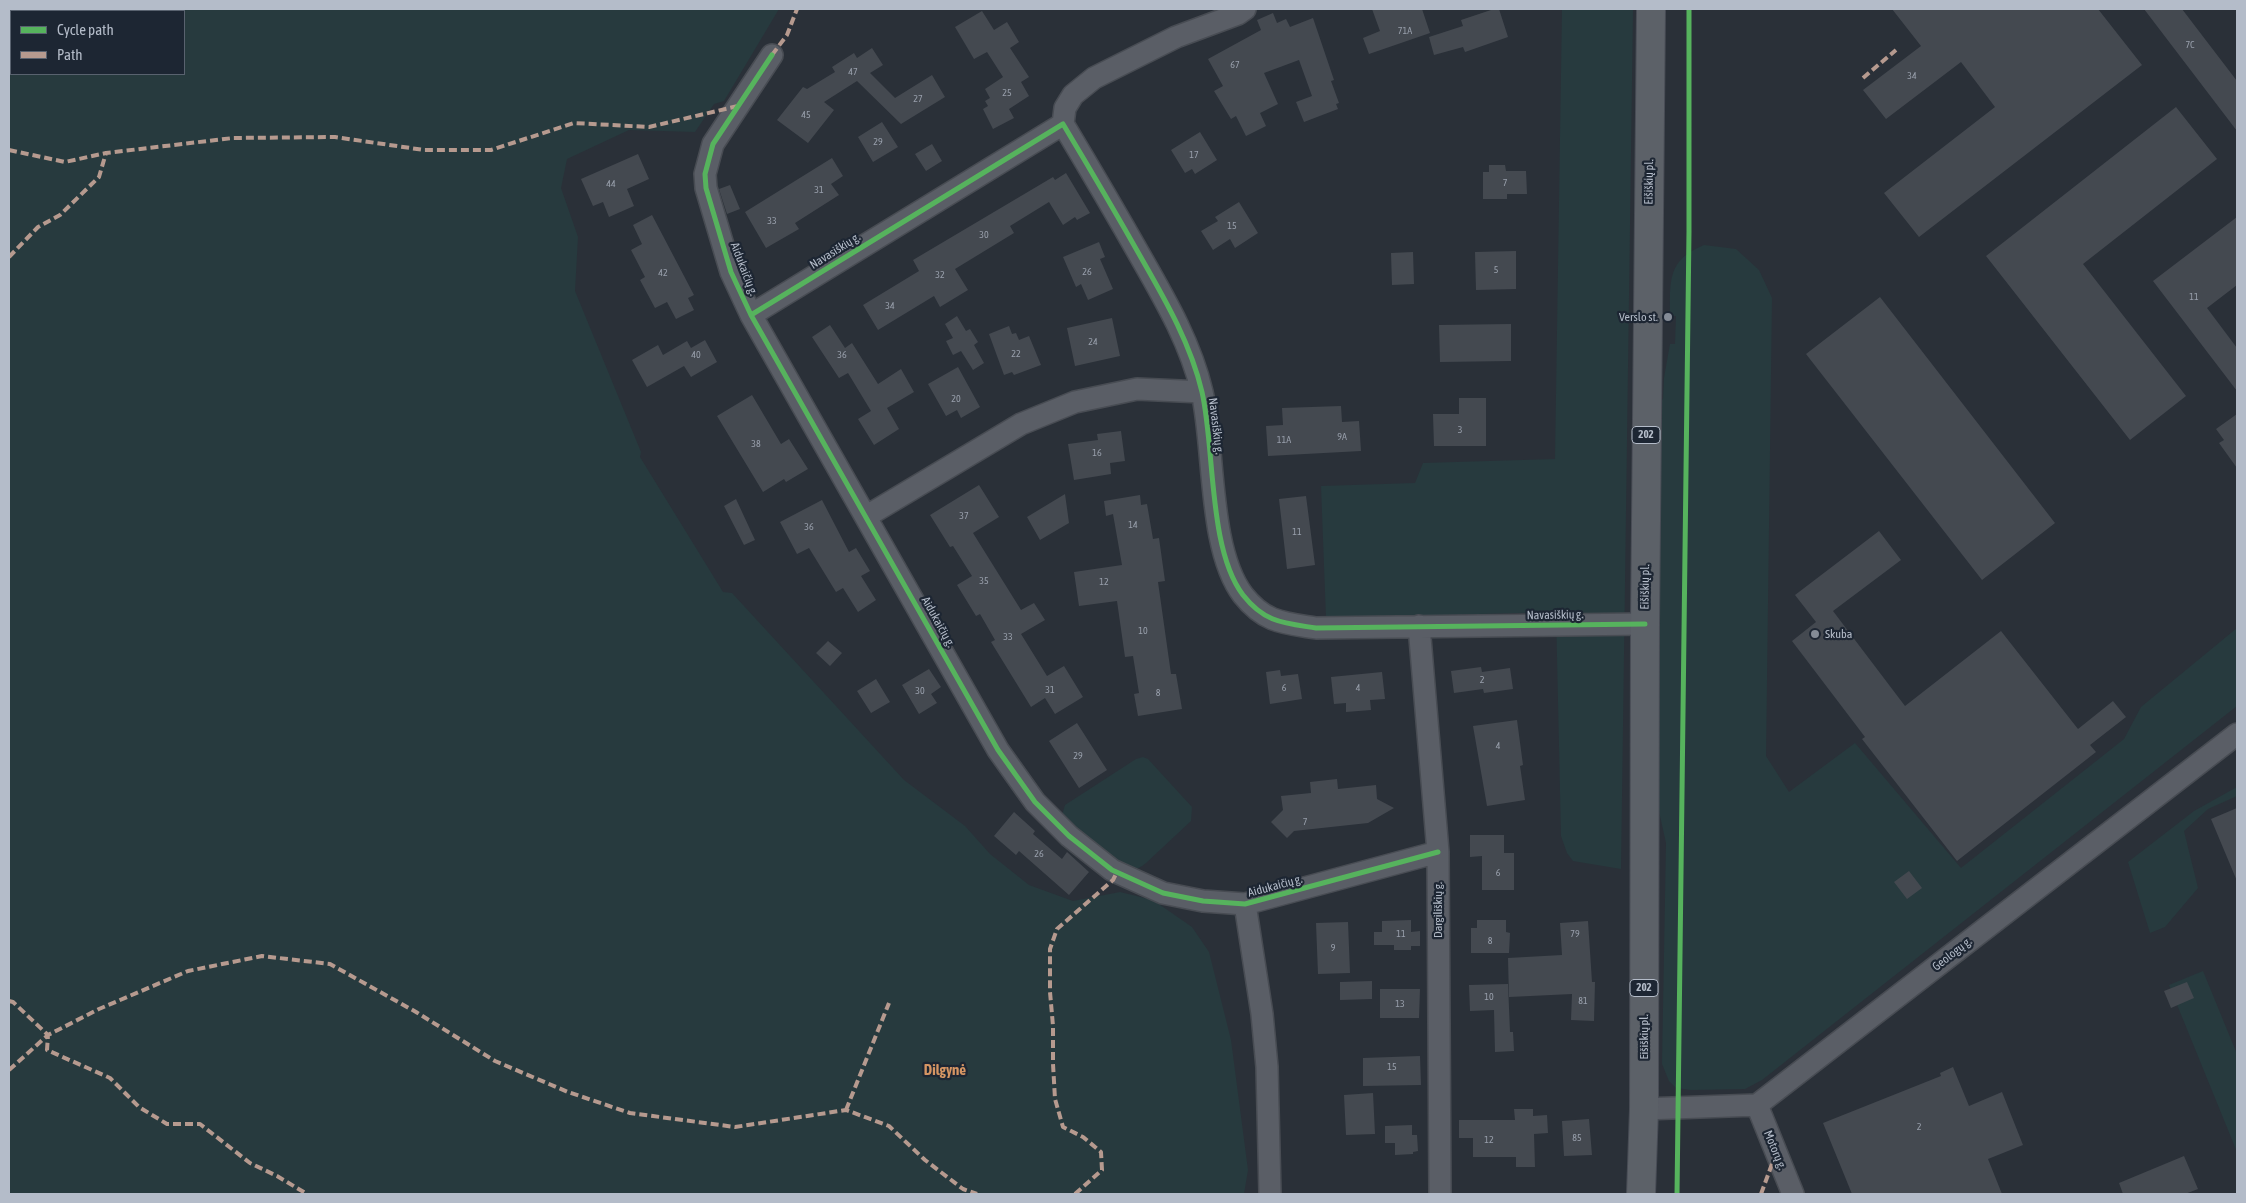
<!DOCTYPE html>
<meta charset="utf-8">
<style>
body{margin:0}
#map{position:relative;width:2246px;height:1203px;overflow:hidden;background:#2a3038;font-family:"Asap Condensed",sans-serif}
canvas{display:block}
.frame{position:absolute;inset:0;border:10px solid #b4bcc9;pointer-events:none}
.legend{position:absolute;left:10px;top:10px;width:175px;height:65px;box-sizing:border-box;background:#1d2633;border:1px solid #59626f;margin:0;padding:6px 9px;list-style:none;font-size:15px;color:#b4bcc9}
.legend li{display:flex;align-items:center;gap:10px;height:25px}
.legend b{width:25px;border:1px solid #59626f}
</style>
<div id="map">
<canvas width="2246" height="1203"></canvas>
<div class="frame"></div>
<ul class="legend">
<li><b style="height:6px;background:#56b35d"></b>Cycle path</li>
<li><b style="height:6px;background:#b69a8f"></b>Path</li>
</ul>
</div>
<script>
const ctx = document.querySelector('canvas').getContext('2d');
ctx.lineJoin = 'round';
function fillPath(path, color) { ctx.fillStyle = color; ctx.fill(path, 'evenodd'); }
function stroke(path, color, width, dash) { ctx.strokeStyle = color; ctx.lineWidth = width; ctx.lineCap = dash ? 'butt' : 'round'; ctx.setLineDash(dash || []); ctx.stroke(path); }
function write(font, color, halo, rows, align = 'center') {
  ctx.font = font + ' "Asap Condensed",sans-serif'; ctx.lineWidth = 4.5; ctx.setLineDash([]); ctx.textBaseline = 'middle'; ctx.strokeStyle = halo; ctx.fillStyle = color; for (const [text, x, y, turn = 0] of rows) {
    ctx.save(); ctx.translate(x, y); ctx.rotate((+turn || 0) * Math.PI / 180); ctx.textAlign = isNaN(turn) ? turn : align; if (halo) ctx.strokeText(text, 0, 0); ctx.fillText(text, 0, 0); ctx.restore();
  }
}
const green = new Path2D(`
 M 9,9 L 779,9 L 724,101 L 714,104 L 695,132 L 629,130 L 567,159 L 561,188 L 578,237 L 575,291 L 641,452 L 640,457 L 723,592 L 732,593 L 904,780 L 965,826 L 990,854 L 1029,885 L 1073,901 L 1120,892 L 1153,900 L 1192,927 L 1209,952 L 1231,1040 L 1248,1170 L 1244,1194 L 9,1194 ZM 184,11 L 184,74 L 11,74 L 11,11 Z
 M 1562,9 L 1633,9 L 1621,869 L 1573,861 L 1567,853 L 1561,836 L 1556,612 L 1326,618 L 1321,486 L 1415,483 L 1423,463 L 1555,459 Z
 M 1704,245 L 1736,249 L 1759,270 L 1772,298 L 1766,756 L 1789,792 L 1855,743 L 1961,868 L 2124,739 L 2141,707 L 2237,628 L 2237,706 L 1762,1080 L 1745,1089 L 1691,1090 L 1676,1088 L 1669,1081 L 1662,1064 L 1666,843 L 1658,807 L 1658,402 L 1663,399 L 1664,378 L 1670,344 L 1675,344 L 1676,316 L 1670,316 C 1670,281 1667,260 1704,245 Z
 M 1143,757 L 1148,759 L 1192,807 L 1191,821 L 1146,863 C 1141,867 1135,871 1128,870 C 1110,866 1076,829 1062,815 L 1065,805 L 1136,759 Z
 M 2237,787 L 2237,796 L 2208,809 L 2184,831 L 2198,888 L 2165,927 L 2150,933 L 2128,862 L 2194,811 Z
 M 2203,971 L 2237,1054 L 2237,1152 L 2169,985 Z`);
const building = new Path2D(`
 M 1372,9 L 1422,9 L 1430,33 L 1369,54 L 1363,38 L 1380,31 Z
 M 1494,9 L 1499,9 L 1508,37 L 1465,52 L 1463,47 L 1434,55 L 1429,37 L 1463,26 L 1461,20 Z
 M 1892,9 L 2098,9 L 2142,65 L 1919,237 L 1884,193 L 1995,107 L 1961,62 L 1886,119 L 1863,90 L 1921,46 Z
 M 2144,9 L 2182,9 L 2237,81 L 2237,131 Z
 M 982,11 L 994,30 L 1007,22 L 1019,42 L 1010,48 L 1029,77 L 1021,82 L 1029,96 L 1009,109 L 1014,118 L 993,129 L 983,109 L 988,106 L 985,101 L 990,98 L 985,89 L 1003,77 L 987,52 L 974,59 L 955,27 Z
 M 1273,13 L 1277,23 L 1286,19 L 1290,27 L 1313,18 L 1334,80 L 1331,81 L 1339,103 L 1336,104 L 1338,109 L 1304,122 L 1296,102 L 1312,96 L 1299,60 L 1264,73 L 1278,104 L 1260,113 L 1266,126 L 1246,136 L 1236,116 L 1231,119 L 1214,91 L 1223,86 L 1208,59 L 1261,30 L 1257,20 Z
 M 872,48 L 883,65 L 870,73 L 895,98 L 932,75 L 945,97 L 901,124 L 857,81 L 824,102 L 834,110 L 808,143 L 777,120 L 803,87 L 807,89 L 835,72 L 832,67 L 854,53 L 857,58 Z
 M 2176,107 L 2217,159 L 2083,264 L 2186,396 L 2130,440 L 1986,256 Z
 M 882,122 L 898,147 L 873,162 L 858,137 Z
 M 1200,132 L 1217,160 L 1195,174 L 1192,169 L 1185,173 L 1171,150 Z
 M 932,144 L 942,161 L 926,171 L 915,154 Z
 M 638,154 L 649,179 L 627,189 L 634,206 L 609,217 L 603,202 L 593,206 L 581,179 Z
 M 832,158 L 843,176 L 831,184 L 839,195 L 795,223 L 799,229 L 766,248 L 745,212 Z
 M 1489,165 L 1505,165 L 1506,171 L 1526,171 L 1527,194 L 1507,194 L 1507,199 L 1483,199 L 1483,172 L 1489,172 Z
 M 1066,173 L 1090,213 L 1077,220 L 1075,217 L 1063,225 L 1049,202 L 1010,226 L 1014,233 L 955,269 L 968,290 L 940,307 L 934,296 L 878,330 L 863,305 L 919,271 L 913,260 L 1053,177 L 1055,180 Z
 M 730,185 L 740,209 L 727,214 L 719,189 Z
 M 1239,202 L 1258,233 L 1235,248 L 1230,239 L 1213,250 L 1201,231 L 1218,221 L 1215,217 Z
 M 652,215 L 694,295 L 688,298 L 694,310 L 676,319 L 667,302 L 655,308 L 640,280 L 645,277 L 631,250 L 642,244 L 633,225 Z
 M 2237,217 L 2237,285 L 2207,308 L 2237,348 L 2237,391 L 2153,281 Z
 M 1099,242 L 1105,257 L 1100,259 L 1113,289 L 1088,300 L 1081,284 L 1076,287 L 1063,257 Z
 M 1516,251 L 1516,289 L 1476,290 L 1475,252 Z
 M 1413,252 L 1414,284 L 1392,285 L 1391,253 Z
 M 1880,297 L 2055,523 L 1982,580 L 1806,354 Z
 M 957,316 L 966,331 L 970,329 L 978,342 L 974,345 L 984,363 L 973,370 L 961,351 L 953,355 L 946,341 L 953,338 L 945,324 Z
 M 1112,318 L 1120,356 L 1075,366 L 1067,328 Z
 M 1511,324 L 1511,361 L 1440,362 L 1439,325 Z
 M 830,325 L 845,348 L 852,343 L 878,384 L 901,369 L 914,392 L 887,408 L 899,429 L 874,445 L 858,419 L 871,411 L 848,373 L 839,378 L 812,337 Z
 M 1009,326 L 1012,334 L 1016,333 L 1019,340 L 1029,336 L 1041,365 L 1014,375 L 1012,372 L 1004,375 L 989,334 Z
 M 705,340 L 717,362 L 691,377 L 684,366 L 647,387 L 632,360 L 658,345 L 663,355 L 687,341 L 691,348 Z
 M 958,367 L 980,407 L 961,418 L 957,410 L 946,416 L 928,384 Z
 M 752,395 L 781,444 L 789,439 L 808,469 L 786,482 L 784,479 L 763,492 L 717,416 Z
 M 1459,398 L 1486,398 L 1486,446 L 1434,446 L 1433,414 L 1459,414 Z
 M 1341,406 L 1342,422 L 1359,421 L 1361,451 L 1268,456 L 1266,426 L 1283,425 L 1282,408 Z
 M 2237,414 L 2237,468 L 2219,443 L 2224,440 L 2216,429 Z
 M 1121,431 L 1125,461 L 1110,463 L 1111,474 L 1074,480 L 1068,444 L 1098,440 L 1097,434 Z
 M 979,485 L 999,517 L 973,533 L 1021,610 L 1034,603 L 1045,620 L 1021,634 L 1047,676 L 1064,666 L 1083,697 L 1055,714 L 1045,698 L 1031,707 L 991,642 L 995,640 L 980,614 L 976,616 L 957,585 L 972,576 L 953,546 L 950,547 L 930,515 Z
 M 1065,494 L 1069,523 L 1040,540 L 1027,517 Z
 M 1140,495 L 1141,505 L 1147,504 L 1153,539 L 1159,538 L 1165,581 L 1158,582 L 1171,674 L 1176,674 L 1182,709 L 1138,716 L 1134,694 L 1139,693 L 1133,656 L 1125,657 L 1117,601 L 1079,606 L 1074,572 L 1122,565 L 1113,514 L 1106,516 L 1104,501 Z
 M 1306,496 L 1315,565 L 1287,569 L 1279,499 Z
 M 736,499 L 755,540 L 744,545 L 724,506 Z
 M 822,500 L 849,552 L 856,548 L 870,571 L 861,576 L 876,600 L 858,612 L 843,588 L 836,592 L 809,548 L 797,554 L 780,522 Z
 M 1879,531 L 1901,560 L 1833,611 L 1905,706 L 2001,631 L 2078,729 L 2113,701 L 2126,717 L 2090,745 L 2096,752 L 1957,861 L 1862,739 L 1865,737 L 1792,641 L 1816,622 L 1795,595 Z
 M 828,641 L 842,653 L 830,666 L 816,653 Z
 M 1481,667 L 1482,672 L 1510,668 L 1513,689 L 1484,693 L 1483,689 L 1454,693 L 1451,671 Z
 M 929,669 L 941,687 L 931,694 L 937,703 L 919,714 L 902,685 Z
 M 1280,670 L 1281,676 L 1298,674 L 1302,699 L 1270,704 L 1266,672 Z
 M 1382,672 L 1385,699 L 1370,700 L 1371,710 L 1346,712 L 1346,703 L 1334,704 L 1331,677 Z
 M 876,679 L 890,702 L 871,713 L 857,691 Z
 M 1517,720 L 1523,765 L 1520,766 L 1525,800 L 1487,806 L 1473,726 Z
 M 1077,723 L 1107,770 L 1079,788 L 1049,741 Z
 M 1337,779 L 1338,789 L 1376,785 L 1377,799 L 1394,808 L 1368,823 L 1294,831 L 1287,838 L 1271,822 L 1283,810 L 1281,796 L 1311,793 L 1310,782 Z
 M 2237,808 L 2237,881 L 2211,819 Z
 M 1014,812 L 1035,831 L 1033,834 L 1062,859 L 1067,852 L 1089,872 L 1069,895 L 1019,851 L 1016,855 L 994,836 Z
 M 1470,835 L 1504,835 L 1504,853 L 1514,853 L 1514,890 L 1482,890 L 1482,856 L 1470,857 Z
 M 1909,871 L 1922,888 L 1907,899 L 1894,882 Z
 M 1411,920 L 1411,932 L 1420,931 L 1420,946 L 1411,946 L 1411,950 L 1394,950 L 1394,945 L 1374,945 L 1374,932 L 1382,932 L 1382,921 Z
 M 1477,920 L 1506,920 L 1506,932 L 1510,933 L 1509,953 L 1471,953 L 1471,928 L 1477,928 Z
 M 1588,921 L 1592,982 L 1595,982 L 1594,1021 L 1571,1020 L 1572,994 L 1509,997 L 1508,958 L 1562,955 L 1560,923 Z
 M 1348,922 L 1350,973 L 1318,974 L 1316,923 Z
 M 1372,981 L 1372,999 L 1340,1000 L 1340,982 Z
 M 2187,982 L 2194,998 L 2171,1008 L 2164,991 Z
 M 1508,984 L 1510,1032 L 1513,1032 L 1514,1051 L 1495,1052 L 1494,1010 L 1470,1011 L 1469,985 Z
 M 1380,989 L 1420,989 L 1419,1018 L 1380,1018 Z
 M 1420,1056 L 1421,1085 L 1363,1086 L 1363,1058 Z
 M 1953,1067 L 1969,1106 L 2002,1092 L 2023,1145 L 1988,1159 L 2002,1194 L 1852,1194 L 1823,1123 L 1941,1076 L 1940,1073 Z
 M 1373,1093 L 1375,1134 L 1346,1135 L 1344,1095 Z
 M 1514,1109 L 1533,1109 L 1533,1116 L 1547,1115 L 1548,1133 L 1534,1134 L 1535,1167 L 1516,1167 L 1516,1157 L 1473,1157 L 1473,1138 L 1459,1138 L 1459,1120 L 1515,1120 Z
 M 1589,1119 L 1592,1155 L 1564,1156 L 1562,1121 Z
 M 1412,1125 L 1412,1135 L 1417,1135 L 1418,1151 L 1413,1152 L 1413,1154 L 1395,1155 L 1395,1143 L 1385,1143 L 1385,1126 Z
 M 2184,1156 L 2198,1189 L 2185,1194 L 2123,1194 L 2119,1183 Z`);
const street = new Path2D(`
 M 772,55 L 713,144 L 705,174 L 706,188 L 731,272 L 751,315 L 998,750 L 1035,802 L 1069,836 L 1112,870 L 1163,893 L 1203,901 L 1245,904 L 1438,852
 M 1063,124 L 1065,108 L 1073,95 L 1094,78 L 1176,37 L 1238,14 L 1245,9
 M 751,315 L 1063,124 C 1090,169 1117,215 1143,261 C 1167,303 1191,345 1202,392 C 1215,449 1208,549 1243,595 C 1265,623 1284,623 1316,628 L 1645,624
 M 867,516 L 1021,424 L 1075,402 L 1137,389 L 1202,392
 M 1419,626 L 1438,852 L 1440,1194
 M 1245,904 L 1262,1014 L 1267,1067 L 1270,1194
 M 1757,1105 L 1793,1194
 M 1644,1109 L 1757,1105 L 2237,734`);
const primary = new Path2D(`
 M 1641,1194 L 1644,1109 L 1645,624 L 1651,9`);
const quiet = new Path2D(`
 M 772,55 L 787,35 L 797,9
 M 1863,78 L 1896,50
 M 9,150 L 65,162 L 106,153 L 233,138 L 335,137 L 424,150 L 491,150 L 574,123 L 649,127 L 738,106
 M 9,257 L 38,227 L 60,215 L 99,177 L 106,153
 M 9,1001 L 13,1002 L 48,1035 L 47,1050 L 110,1078 L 139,1107 L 167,1124 L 200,1124 L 250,1163 L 277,1176 L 307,1194
 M 9,1070 L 48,1035 L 99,1009 L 188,971 L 262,956 L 330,964 L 416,1012 L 495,1061 L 568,1092 L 630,1113 L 735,1127 L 846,1110 L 889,1126 L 925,1160 L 963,1189 L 977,1194
 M 846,1110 L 889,1003
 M 1075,1194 L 1102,1170 L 1101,1152 L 1083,1137 L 1063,1127 L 1055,1099 L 1053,1064 L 1053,1026 L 1050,992 L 1050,949 L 1057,929 L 1113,880 L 1117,872
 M 1761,1194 L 1776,1153`);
const cycleway = new Path2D(`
 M 772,55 L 713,144 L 705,174 L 706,188 L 731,272 L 751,315 L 998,750 L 1035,802 L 1069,836 L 1112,870 L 1163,893 L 1203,901 L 1245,904 L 1438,852
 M 751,315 L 1063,124 C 1090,169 1117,215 1143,261 C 1167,303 1191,345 1202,392 C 1215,449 1208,549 1243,595 C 1265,623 1284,623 1316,628 L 1645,624
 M 1677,1194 L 1689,231 L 1689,9`);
const markers = [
 [1668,317,5,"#848b96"],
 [1815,634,5,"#848b96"]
];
const numberNames = [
 ["71A",1405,31],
 ["7C",2190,45],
 ["67",1235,65],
 ["47",853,72],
 ["34",1912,76],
 ["25",1007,93],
 ["27",918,99],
 ["45",806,115],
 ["29",878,142],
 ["17",1194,155],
 ["7",1505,183],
 ["44",611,184],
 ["31",819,190],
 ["33",772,221],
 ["15",1232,226],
 ["30",984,235],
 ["5",1496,270],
 ["26",1087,272],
 ["42",663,273],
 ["32",940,275],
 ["11",2194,297],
 ["34",890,306],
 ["24",1093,342],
 ["22",1016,354],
 ["40",696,355],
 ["36",842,355],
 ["20",956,399],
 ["3",1460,430],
 ["9A",1342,437],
 ["11A",1284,440],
 ["38",756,444],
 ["16",1097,453],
 ["37",964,516],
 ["14",1133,525],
 ["36",809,527],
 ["11",1297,532],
 ["35",984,581],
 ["12",1104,582],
 ["10",1143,631],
 ["33",1008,637],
 ["2",1482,680],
 ["6",1284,688],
 ["4",1358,688],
 ["31",1050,690],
 ["30",920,691],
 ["8",1158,693],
 ["4",1498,746],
 ["29",1078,756],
 ["7",1305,822],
 ["26",1039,854],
 ["6",1498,873],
 ["11",1401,934],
 ["79",1575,934],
 ["8",1490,941],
 ["9",1333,948],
 ["10",1489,997],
 ["81",1583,1001],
 ["13",1400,1004],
 ["15",1392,1067],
 ["2",1919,1127],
 ["85",1577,1138],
 ["12",1489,1140]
];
const shields = [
 [1646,435,28],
 [1644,988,28]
];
const shieldNames = [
 ["202",1646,435],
 ["202",1644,988]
];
const streetNames = [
 ["Eišiškių pl.",1649,182,-89],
 ["Navasiškių g.",835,251,-32],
 ["Aidukaičių g.",744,269,69],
 ["Navasiškių g.",1216,426,83],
 ["Eišiškių pl.",1645,587,-89],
 ["Navasiškių g.",1555,615,-1],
 ["Aidukaičių g.",938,622,61],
 ["Aidukaičių g.",1275,886,-15],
 ["Dargiliškių g.",1438,910,-90],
 ["Geologų g.",1952,954,-38],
 ["Eišiškių pl.",1644,1037,-90],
 ["Motorų g.",1775,1150,68]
];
const poiNames = [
 ["Verslo st.",1658,317],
 ["Skuba",1825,634,"left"]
];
const quarterNames = [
 ["Dilgynė",945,1070]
];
fillPath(green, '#273a3e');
fillPath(building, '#444950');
stroke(street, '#484c53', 24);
stroke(primary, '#484c55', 30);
stroke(street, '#5a5e66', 21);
stroke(primary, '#5c6168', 28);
stroke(quiet, '#b69a8f', 4, [8, 4]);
stroke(cycleway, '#56b35d', 5);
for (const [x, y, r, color] of markers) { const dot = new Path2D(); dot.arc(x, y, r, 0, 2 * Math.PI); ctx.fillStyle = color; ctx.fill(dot); stroke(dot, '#1d2633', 2); }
write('10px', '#989fab', null, numberNames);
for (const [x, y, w] of shields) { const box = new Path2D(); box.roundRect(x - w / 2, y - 8.5, w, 17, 4); ctx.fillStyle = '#1d2633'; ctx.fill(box); stroke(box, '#b4bcc9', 1); }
write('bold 11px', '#b4bcc9', null, shieldNames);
write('12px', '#b4bcc9', '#1d2633', streetNames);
write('12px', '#b4bcc9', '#1d2633', poiNames, 'right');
write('bold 15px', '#d59563', '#1d2633', quarterNames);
</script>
